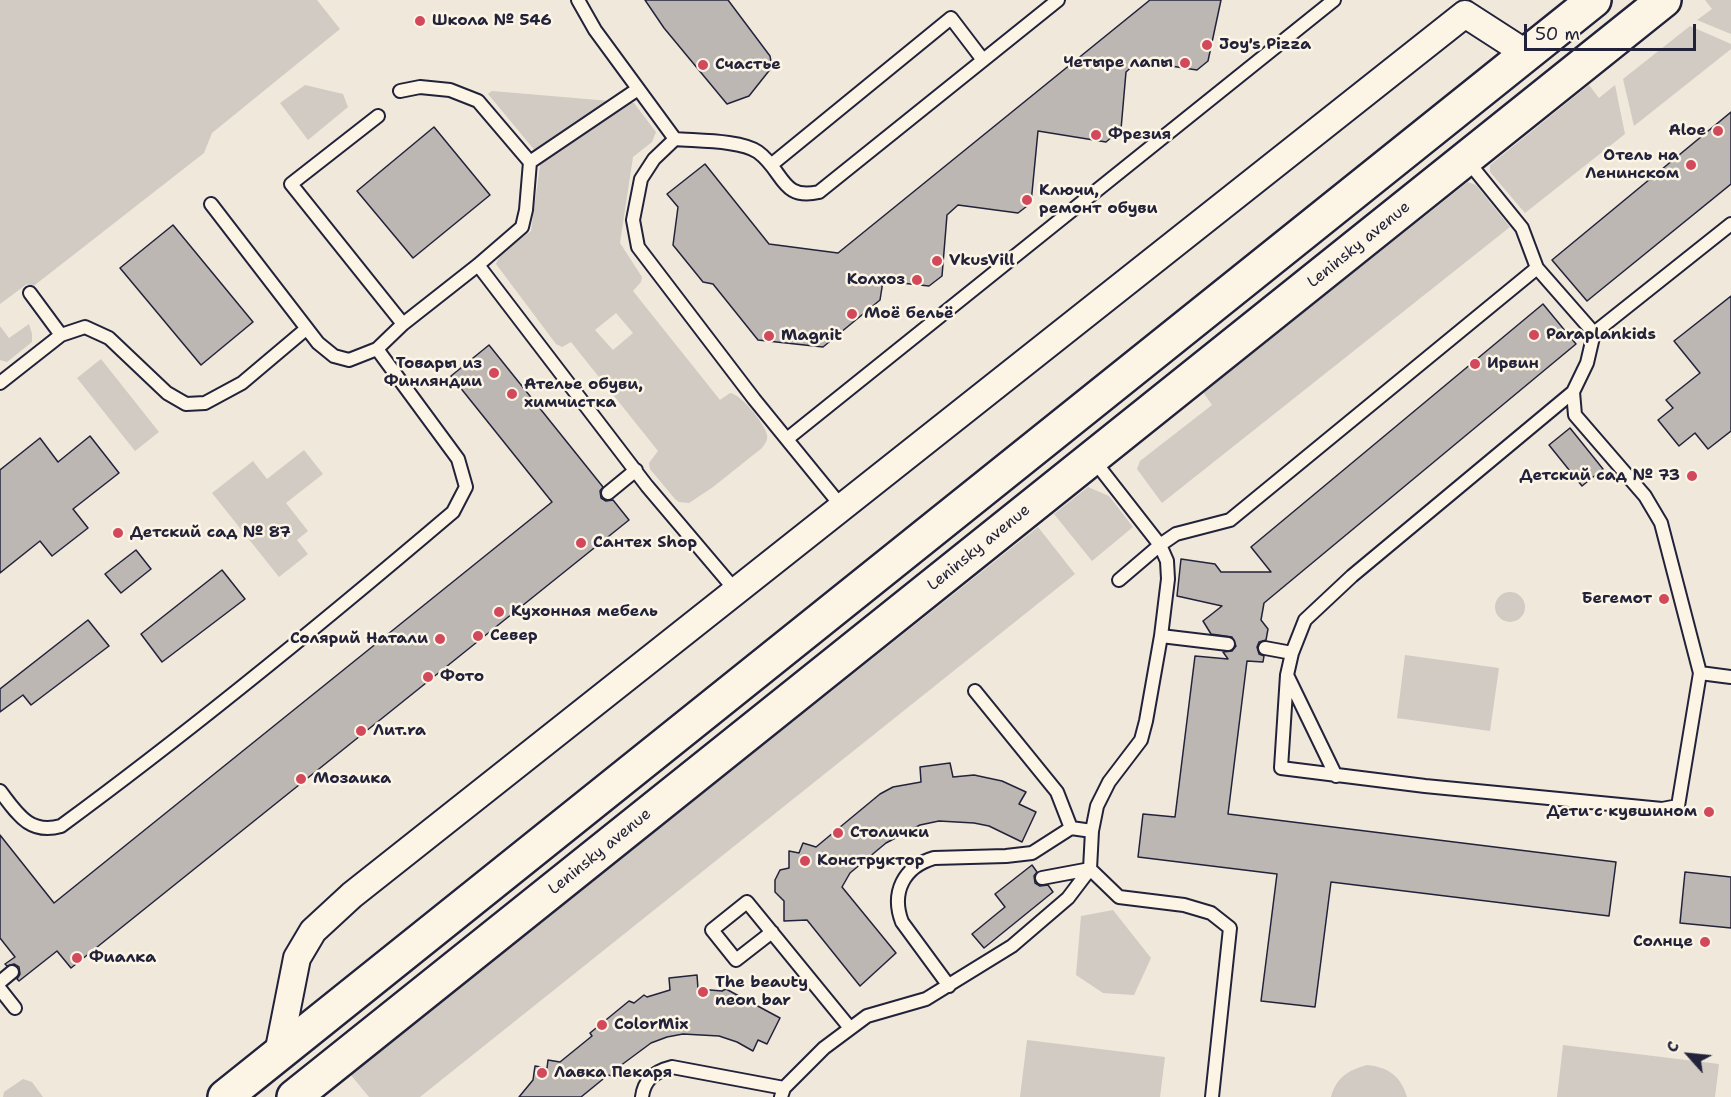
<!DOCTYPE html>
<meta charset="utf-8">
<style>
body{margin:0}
#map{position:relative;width:1731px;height:1097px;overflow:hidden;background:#efe8db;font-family:"Shantell Sans",sans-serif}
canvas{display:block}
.north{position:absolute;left:1659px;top:1025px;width:60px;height:60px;-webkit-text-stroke:4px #fcf5e5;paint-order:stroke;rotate:297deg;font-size:16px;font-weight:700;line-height:24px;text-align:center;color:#22223b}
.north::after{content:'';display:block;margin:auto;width:21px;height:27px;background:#22223b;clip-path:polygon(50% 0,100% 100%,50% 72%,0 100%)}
.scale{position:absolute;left:1524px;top:24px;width:172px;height:27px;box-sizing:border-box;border:3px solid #22223b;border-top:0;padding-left:8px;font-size:18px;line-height:21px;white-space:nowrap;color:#22223b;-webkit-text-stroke:4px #fcf5e5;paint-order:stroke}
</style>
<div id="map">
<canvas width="1731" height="1097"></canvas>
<div class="north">С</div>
<div class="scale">50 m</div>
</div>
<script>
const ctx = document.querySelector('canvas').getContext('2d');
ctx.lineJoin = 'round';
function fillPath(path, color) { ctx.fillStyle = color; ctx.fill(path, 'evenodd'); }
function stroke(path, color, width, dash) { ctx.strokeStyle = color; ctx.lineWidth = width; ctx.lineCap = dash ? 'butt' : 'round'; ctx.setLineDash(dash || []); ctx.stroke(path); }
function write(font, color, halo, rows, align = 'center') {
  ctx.font = font + ' "Shantell Sans",sans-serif'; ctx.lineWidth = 5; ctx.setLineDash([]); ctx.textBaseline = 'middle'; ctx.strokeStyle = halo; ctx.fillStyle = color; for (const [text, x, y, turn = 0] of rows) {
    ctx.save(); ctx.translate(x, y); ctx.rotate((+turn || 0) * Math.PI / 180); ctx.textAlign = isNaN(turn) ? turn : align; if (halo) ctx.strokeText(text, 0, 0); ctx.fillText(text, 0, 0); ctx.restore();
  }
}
const green = new Path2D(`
 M 0,0 L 317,0 L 340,29 L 212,133 L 204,153 L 31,288 L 27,284 L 0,304 Z
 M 1705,0 L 1731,0 L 1731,34 L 1697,20 L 1712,9 Z
 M 1690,26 L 1731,44 L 1731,49 L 1634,126 L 1623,79 Z
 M 305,85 L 343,94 L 348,107 L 308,140 L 280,103 Z
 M 1589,85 L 1599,98 L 1615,85 L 1625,134 L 1525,213 L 1490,172 L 1490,165 Z
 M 492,91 L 634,103 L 656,132 L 652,142 L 633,157 L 620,243 L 642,277 L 641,282 L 633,291 L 720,400 L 730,393 C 741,394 765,424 767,435 C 768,441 765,443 762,448 L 713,487 L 689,503 L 679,502 L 675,499 L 650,469 L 649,463 L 658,451 L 571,342 L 562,347 L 556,344 L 496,264 C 501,250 519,240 531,231 L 541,158 L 488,94 ZM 616,313 L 633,333 L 613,350 L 595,330 Z
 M 1468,182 L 1476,185 L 1510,227 L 1162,503 L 1137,469 L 1140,461 L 1212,405 L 1203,392 Z
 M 29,324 L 32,334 L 32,342 L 7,362 L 0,360 L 0,326 L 9,338 Z
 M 101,359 L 159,432 L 135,451 L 77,378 Z
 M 304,450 L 323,474 L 286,503 L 308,531 L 297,540 L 308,554 L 279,577 L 212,493 L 253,461 L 267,479 Z
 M 1088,487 L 1109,496 L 1133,527 L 1092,561 L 1054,514 Z
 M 1038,527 L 1075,574 L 420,1097 L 369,1097 L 350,1074 Z
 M1495 607a15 15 0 1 1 30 0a15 15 0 1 1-30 0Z
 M 1405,655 L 1499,668 L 1490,731 L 1397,718 Z
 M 1113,910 L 1151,958 L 1134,995 L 1103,993 L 1076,975 L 1081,916 Z
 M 1027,1040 L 1165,1057 L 1160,1097 L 1020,1097 Z
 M 1563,1045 L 1719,1064 L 1715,1097 L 1557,1097 Z
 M 1367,1065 C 1388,1067 1401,1076 1407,1097 L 1331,1097 C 1336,1078 1348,1070 1367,1065 Z
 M 23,1079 L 32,1082 L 43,1097 L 3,1097 L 4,1092 Z`);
const building = new Path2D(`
 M 645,0 L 728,0 L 770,56 L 772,67 L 749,96 L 727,104 L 664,28 Z
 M 1150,0 L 1221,0 L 1208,61 L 1197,70 L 1138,61 L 1126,72 L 1121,129 L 1106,142 L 1038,131 L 1031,203 L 1018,213 L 958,205 L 947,215 L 942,276 L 929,286 L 883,281 L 880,300 L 823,347 L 758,340 L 713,284 L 703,282 L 673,245 L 678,207 L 667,194 L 705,164 L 769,244 L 838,253 Z
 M 1731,112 L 1731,184 L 1587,301 L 1552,260 Z
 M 434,127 L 490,195 L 413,258 L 357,191 Z
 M 173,225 L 253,322 L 201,365 L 120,268 Z
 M 1731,296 L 1731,431 L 1708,449 L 1695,433 L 1679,446 L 1658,420 L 1673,408 L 1666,400 L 1700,373 L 1674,341 Z
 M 1543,304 L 1576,344 L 1264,603 L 1261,620 L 1268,629 L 1266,640 L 1259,642 L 1257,647 L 1259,654 L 1264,656 L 1263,662 L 1247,661 L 1228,814 L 1616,862 L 1609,916 L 1331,882 L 1315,1007 L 1261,1001 L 1277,874 L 1138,857 L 1143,814 L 1175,817 L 1195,656 L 1228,659 L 1223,652 L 1232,651 L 1236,646 L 1232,637 L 1211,634 L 1203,621 L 1222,606 L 1177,596 L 1181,559 L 1215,564 L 1221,572 L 1271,572 L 1251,547 Z
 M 489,345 L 603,487 L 600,491 L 601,498 L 606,501 L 613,500 L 629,520 L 71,968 L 57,951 L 19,981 L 17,979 L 20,974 L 19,967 L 14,964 L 7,966 L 5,964 L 15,957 L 0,938 L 0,835 L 54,903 L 552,502 L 451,376 Z
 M 1570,428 L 1603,469 L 1582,486 L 1549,445 Z
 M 90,436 L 119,473 L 73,509 L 88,528 L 52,556 L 40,541 L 0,573 L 0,470 L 40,438 L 58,462 Z
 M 136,550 L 151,569 L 121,593 L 105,574 Z
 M 222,570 L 245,599 L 162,662 L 141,634 Z
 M 88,620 L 109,646 L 31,705 L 23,695 L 0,712 L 0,689 Z
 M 950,763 L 953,777 L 974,775 L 1002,781 L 1026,792 L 1019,804 L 1036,812 L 1022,842 L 989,826 L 974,823 L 939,821 L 920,825 L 886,843 L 850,873 L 842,887 L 896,953 L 860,986 L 807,920 L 784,921 L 784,901 L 775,892 L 775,880 L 780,870 L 789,868 L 789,851 L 799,853 L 803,843 L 816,847 L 880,794 L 893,787 L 921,782 L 920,767 Z
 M 1032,865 L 1037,872 L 1034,876 L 1035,883 L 1040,886 L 1048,885 L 1053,892 L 984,948 L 972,934 L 1005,907 L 995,894 Z
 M 1685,872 L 1731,877 L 1731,928 L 1680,923 Z
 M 697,975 L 698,989 L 722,991 L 726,989 L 780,1018 L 767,1044 L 758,1040 L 753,1051 L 737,1042 L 719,1036 L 683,1034 L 667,1037 L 651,1043 L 620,1066 L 620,1078 L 608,1075 L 581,1097 L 519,1097 L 533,1080 L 535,1066 L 547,1068 L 548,1060 L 560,1062 L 592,1036 L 590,1033 L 629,1001 L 634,1003 L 644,995 L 647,997 L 670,990 L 669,978 Z`);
const service = new Path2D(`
 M 578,0 L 595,30 L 675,139 L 654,159 L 641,179 L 633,220 L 638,247 L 754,399 L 842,507
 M 378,116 L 291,184 L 403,324
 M 675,139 C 696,141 741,140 758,152 C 784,171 781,201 819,192 L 1058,0
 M 1466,159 L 1522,228 L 1537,268 L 1594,333 L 1587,363 L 1573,392 L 1575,415 L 1645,496 L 1661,523 L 1700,673 L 1731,677
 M 530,162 L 638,89
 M 771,165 L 951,18 L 983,60
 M 211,204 L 318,343 L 334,356 L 349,360 L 377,349 L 403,324 L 478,265 L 522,227 L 526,210 L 530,162 L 478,101 L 450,90 L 420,87 L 400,91
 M 478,265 L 647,486 L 736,591
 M 30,293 L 61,335
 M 1594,333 L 1731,224
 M 0,383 L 61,335 L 85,327 L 109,338 L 167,393 L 186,404 L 205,403 L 242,383 L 306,329
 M 1573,392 L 1352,576 L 1305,620 L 1292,653 L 1287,675 L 1281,768 L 1425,786 L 1662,809 L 1678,806 L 1700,673
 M 787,439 L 1334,0
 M 608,493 L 636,470
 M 1119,580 L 1160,545 L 1176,534 L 1230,520 L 1537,268
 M 1161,636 L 1228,644
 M 1265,648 L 1292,653
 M 1288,677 L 1336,776
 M 975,691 L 1057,792 L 1071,828 L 1092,831
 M 0,791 C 17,813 29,835 61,826 C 196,727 326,620 453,512 L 466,487 L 458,459 L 377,349
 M 1042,878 L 1090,869 L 1119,897 L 1184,905 L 1211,913 L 1230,928 L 1212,1097
 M 772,932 L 736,960 L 712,930 L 747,902 L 850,1028
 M 0,982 L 12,972
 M 949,986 L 902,922 C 891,893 903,867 934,858 L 1006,856 L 1032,853 L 1071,828
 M 0,989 L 15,1008
 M 642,1097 C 644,1079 656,1071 672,1067 L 784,1088
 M 781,1097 L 784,1088 L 824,1048 L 867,1016 L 926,999 L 1012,946 L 1068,898 L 1090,869 L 1092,831 L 1097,806 L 1109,782 L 1141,740 L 1146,721 L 1161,636 L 1168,579 L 1167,561 L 1160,545 L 1092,458`);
const minor = new Path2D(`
 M 278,1054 L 297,958 L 313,931 L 352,895 L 1465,14 L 1527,54`);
const secondary = new Path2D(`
 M 225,1097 L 1594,0
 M 294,1097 L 1664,0`);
const markers = [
 [420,21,6,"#d1495b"],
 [1207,45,6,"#d1495b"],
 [1185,63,6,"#d1495b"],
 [703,65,6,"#d1495b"],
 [1718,131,6,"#d1495b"],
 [1096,135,6,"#d1495b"],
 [1691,165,6,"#d1495b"],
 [1027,200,6,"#d1495b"],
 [937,261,6,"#d1495b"],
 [917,280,6,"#d1495b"],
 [852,314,6,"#d1495b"],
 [1534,335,6,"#d1495b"],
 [769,336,6,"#d1495b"],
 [1475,364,6,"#d1495b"],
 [494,373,6,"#d1495b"],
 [512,394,6,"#d1495b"],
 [1692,476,6,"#d1495b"],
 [118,533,6,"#d1495b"],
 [581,543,6,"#d1495b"],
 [1664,599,6,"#d1495b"],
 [499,612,6,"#d1495b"],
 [478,636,6,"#d1495b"],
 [440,639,6,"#d1495b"],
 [428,677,6,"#d1495b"],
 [361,731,6,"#d1495b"],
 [301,779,6,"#d1495b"],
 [1709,812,6,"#d1495b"],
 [838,833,6,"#d1495b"],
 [805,861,6,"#d1495b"],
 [1705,942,6,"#d1495b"],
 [77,958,6,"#d1495b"],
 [703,992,6,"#d1495b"],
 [602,1025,6,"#d1495b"],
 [542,1073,6,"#d1495b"]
];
const poiNames = [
 ["Школа № 546",432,21],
 ["Joy's Pizza",1219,45],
 ["Четыре лапы",1173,63,"right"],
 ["Счастье",715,65],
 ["Aloe",1706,131,"right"],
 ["Фрезия",1108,135],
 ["Отель на",1679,156,"right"],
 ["Ленинском",1679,174,"right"],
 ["Ключи,",1039,191],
 ["ремонт обуви",1039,209],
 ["VkusVill",949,261],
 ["Колхоз",905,280,"right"],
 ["Моё бельё",864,314],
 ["Paraplankids",1546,335],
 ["Magnit",781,336],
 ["Товары из",482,364,"right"],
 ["Финляндии",482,382,"right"],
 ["Ирвин",1487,364],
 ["Ателье обуви,",524,385],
 ["химчистка",524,403],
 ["Детский сад № 73",1680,476,"right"],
 ["Детский сад № 87",130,533],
 ["Сантех Shop",593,543],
 ["Бегемот",1652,599,"right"],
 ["Кухонная мебель",511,612],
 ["Север",490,636],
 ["Солярий Натали",428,639,"right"],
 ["Фото",440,677],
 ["Лит.ra",373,731],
 ["Мозаика",313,779],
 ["Дети с кувшином",1697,812,"right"],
 ["Столички",850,833],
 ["Конструктор",817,861],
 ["Солнце",1693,942,"right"],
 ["Фиалка",89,958],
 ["The beauty",715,983],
 ["neon bar",715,1001],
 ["ColorMix",614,1025],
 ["Лавка Пекаря",554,1073]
];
const streetNames = [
 ["Leninsky avenue",1359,245,-39],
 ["Leninsky avenue",979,548,-39],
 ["Leninsky avenue",600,852,-39]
];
fillPath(green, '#d1cbc3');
fillPath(building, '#bcb7b3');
stroke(building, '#22223b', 1.5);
stroke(service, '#22223b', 16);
stroke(minor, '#22223b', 30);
stroke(secondary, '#22223b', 38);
stroke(service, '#fcf5e5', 12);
stroke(minor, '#fcf5e5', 26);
stroke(secondary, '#fcf5e5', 33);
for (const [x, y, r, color] of markers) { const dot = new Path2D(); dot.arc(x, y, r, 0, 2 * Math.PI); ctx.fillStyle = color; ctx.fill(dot); stroke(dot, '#fcf5e5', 2); }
write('bold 16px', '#22223b', '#fcf5e5', poiNames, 'left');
write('16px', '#22223b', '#fcf5e5', streetNames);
</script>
